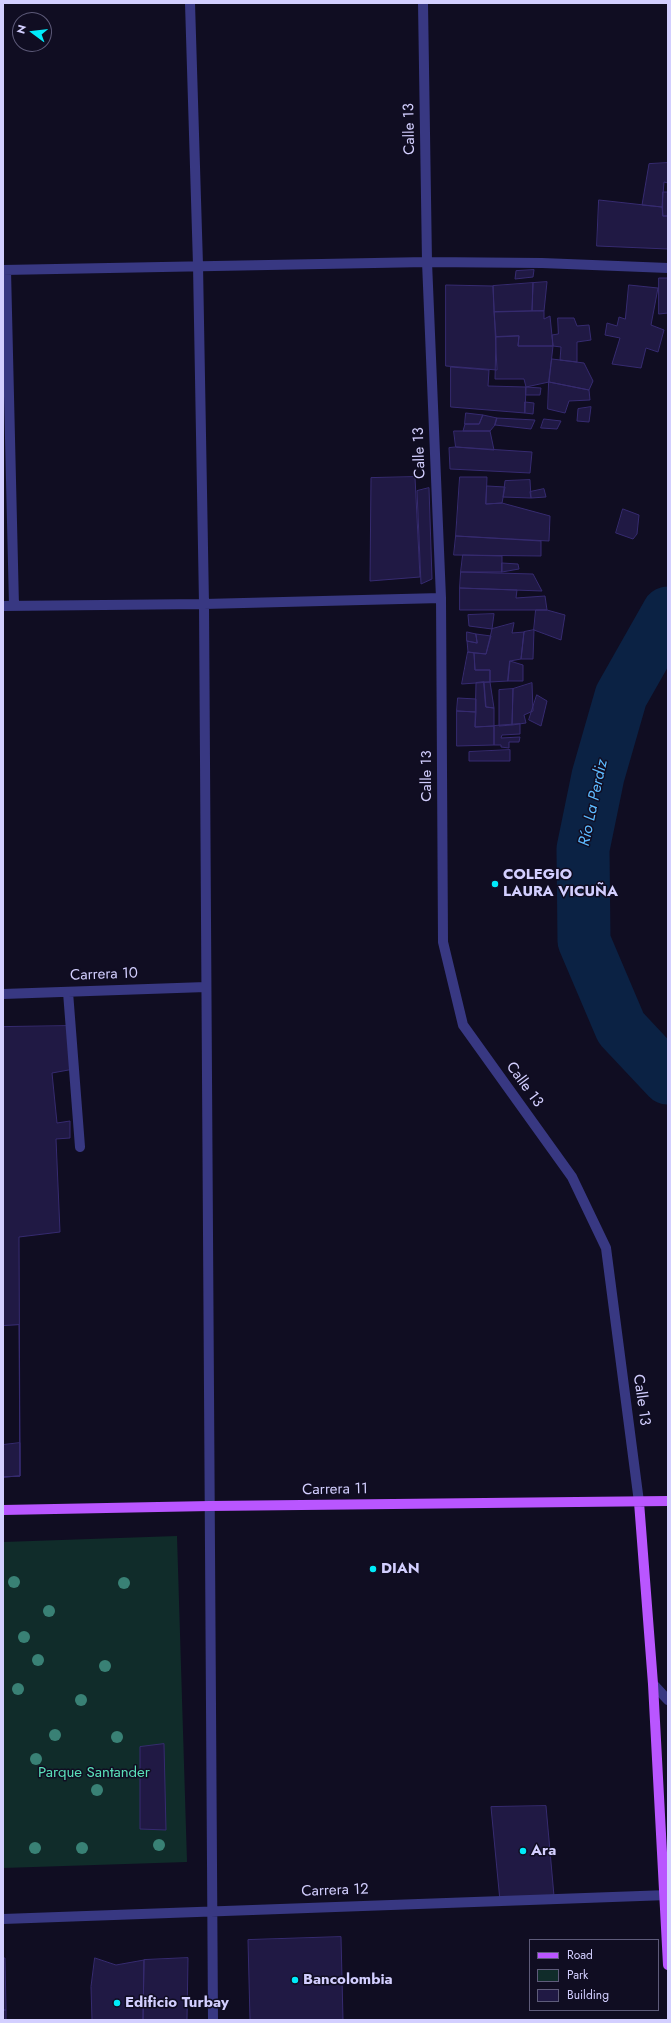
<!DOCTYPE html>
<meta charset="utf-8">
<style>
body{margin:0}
#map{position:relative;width:671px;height:2023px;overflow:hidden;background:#100d22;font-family:Jost,sans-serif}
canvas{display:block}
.frame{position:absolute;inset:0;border:4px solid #d3cfff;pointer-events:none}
.legend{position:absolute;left:529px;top:1939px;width:130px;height:72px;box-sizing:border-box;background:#100d22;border:1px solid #5e5b7a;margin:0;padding:5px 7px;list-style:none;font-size:12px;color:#d3cfff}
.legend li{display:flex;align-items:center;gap:8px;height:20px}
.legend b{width:20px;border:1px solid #5e5b7a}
.north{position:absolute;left:12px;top:12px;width:40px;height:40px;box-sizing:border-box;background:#100d22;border:1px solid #5e5b7a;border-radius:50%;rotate:285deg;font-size:11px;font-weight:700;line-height:16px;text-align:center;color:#d3cfff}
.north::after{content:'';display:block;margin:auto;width:14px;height:18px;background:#00ebfa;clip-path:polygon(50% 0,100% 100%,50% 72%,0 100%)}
</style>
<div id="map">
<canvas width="671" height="2023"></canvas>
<div class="frame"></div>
<ul class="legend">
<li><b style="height:5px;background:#b956ff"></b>Road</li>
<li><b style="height:11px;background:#102c2a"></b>Park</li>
<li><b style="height:11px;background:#201944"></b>Building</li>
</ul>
<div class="north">N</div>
</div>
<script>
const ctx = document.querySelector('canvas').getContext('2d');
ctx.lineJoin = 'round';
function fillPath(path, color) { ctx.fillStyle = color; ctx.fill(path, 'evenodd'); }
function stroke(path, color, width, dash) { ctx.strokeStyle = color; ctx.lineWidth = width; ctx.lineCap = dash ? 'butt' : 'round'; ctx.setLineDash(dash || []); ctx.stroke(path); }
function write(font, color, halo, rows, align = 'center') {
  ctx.font = font + ' Jost,sans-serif'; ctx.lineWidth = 3; ctx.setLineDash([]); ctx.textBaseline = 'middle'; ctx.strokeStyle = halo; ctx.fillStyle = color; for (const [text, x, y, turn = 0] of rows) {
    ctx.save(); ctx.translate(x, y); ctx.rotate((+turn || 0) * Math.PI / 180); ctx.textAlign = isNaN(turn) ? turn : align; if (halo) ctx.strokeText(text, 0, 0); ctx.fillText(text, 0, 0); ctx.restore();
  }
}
const green = new Path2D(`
 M 177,1536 L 187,1862 L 3,1868 L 3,1542 Z`);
const river = new Path2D(`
 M 668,613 L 621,696 L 598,776 L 583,849 L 584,941 L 621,1028 L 668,1078`);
const building = new Path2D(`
 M 668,163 L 668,183 L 664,182 L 662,207 L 642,205 L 649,164 Z
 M 663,192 L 668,192 L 668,216 L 663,216 Z
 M 599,200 L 662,207 L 663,216 L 668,216 L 668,249 L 597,246 Z
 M 534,270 L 533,277 L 515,279 L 516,271 Z
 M 659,278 L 668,278 L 668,313 L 659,314 Z
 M 547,282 L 544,311 L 532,311 L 533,283 Z
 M 533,283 L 532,311 L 494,312 L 493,286 Z
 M 446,285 L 493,286 L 497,370 L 446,366 Z
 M 629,285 L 658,288 L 651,325 L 664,330 L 658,352 L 646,348 L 641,368 L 612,364 L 620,338 L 605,335 L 607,323 L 617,326 L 619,317 L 625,319 Z
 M 544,311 L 544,319 L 550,316 L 553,346 L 518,346 L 519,336 L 496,337 L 494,312 Z
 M 558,318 L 574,318 L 577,326 L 589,325 L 591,340 L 577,342 L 577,362 L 560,360 L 561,347 L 553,346 L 552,335 L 558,334 Z
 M 519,336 L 518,346 L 553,346 L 549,382 L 526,387 L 524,379 L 495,379 L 496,337 Z
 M 552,359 L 584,363 L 593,381 L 589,390 L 549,382 Z
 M 451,367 L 489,370 L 488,386 L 526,387 L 525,413 L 451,407 Z
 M 549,382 L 589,390 L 590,400 L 569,401 L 565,413 L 548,409 Z
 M 526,387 L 541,388 L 540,395 L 526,395 Z
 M 525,402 L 534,403 L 533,414 L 525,413 Z
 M 591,407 L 589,422 L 577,421 L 578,409 Z
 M 466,413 L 483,415 L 479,424 L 465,424 Z
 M 483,415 L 497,418 L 495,425 L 490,431 L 463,431 L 465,424 L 479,424 Z
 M 497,418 L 535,420 L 531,429 L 495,425 Z
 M 544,419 L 561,421 L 557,429 L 541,428 Z
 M 454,431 L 490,431 L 494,450 L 456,447 Z
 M 456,447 L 532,452 L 530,473 L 450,469 L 449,448 Z
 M 415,477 L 420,577 L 370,581 L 371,478 Z
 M 460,477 L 487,477 L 486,504 L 502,503 L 550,516 L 549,541 L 456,536 Z
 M 530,480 L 531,498 L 503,497 L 505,481 Z
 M 487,486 L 505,487 L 502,503 L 486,504 Z
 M 429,488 L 432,579 L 421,584 L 417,491 Z
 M 544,489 L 546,497 L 531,498 L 530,492 Z
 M 623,509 L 639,515 L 637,534 L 633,539 L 616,533 Z
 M 456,536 L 541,541 L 541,556 L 454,555 Z
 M 463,555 L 502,556 L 502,572 L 461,572 Z
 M 502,563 L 518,564 L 519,569 L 502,572 Z
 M 461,572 L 533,574 L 542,591 L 460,588 Z
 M 460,588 L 517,590 L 516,598 L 545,596 L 547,610 L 460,610 Z
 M 536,610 L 547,610 L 565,615 L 561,640 L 534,630 Z
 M 494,614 L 492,629 L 469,626 L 468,615 Z
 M 514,623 L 512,633 L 524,632 L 521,659 L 510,661 L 508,681 L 490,682 L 490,670 L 475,670 L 474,653 L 486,654 L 492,629 Z
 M 534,630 L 533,659 L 521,659 L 524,632 Z
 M 467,632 L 476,634 L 477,643 L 467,641 Z
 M 476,634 L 491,636 L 486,654 L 468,652 L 467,641 L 477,643 Z
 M 468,652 L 474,653 L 475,670 L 490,670 L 490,682 L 462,684 Z
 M 510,661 L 523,665 L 523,681 L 508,681 Z
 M 484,682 L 486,707 L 494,708 L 494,726 L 475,727 L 476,683 Z
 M 484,682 L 490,682 L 494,708 L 486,707 Z
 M 532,683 L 533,711 L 524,715 L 526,723 L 512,725 L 513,689 Z
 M 513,689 L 512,725 L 499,726 L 499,690 Z
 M 537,695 L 547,701 L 541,726 L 529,720 Z
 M 458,698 L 476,699 L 476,712 L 457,711 Z
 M 457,711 L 476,712 L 475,727 L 494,726 L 494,745 L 457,746 Z
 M 520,724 L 520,734 L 502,735 L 501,738 L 520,737 L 519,742 L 509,742 L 509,748 L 501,747 L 501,745 L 494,745 L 494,726 Z
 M 510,750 L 510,761 L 469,761 L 469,752 Z
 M 70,1026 L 74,1069 L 52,1073 L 57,1123 L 70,1121 L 70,1138 L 56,1139 L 60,1232 L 19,1237 L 20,1476 L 3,1477 L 3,1027 Z
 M 19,1325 L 20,1476 L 3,1477 L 3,1326 Z
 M 20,1443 L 20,1476 L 3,1477 L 3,1445 Z
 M 164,1744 L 166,1830 L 140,1829 L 140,1747 Z
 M 546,1806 L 554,1896 L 500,1901 L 491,1807 Z
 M 341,1937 L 343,2020 L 250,2020 L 248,1940 Z
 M 3,1958 L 5,1958 L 6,2010 L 3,2010 Z
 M 95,1958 L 116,1965 L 144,1960 L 143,2020 L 92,2020 L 91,1987 Z
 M 188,1958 L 187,2020 L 143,2020 L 144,1960 Z
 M 3,2010 L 6,2010 L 6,2020 L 3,2020 Z`);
const minor = new Path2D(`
 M 190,3 L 198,265 L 204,604 L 213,2020
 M 423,3 L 427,262 L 441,598 L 443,942 L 463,1025 L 572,1177 L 606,1248 L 639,1502
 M 3,270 L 427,262 L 542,263 L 668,268
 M 6,270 L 14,606
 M 3,606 L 204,604 L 441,598
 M 68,992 L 80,1147
 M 3,994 L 206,987
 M 653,1684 L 668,1700
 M 3,1919 L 668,1895`);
const major = new Path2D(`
 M 639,1502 L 653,1684 L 668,1965
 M 3,1510 L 210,1506 L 668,1501`);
const trees = [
 [14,1582],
 [124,1583],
 [49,1611],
 [24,1637],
 [38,1660],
 [105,1666],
 [18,1689],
 [81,1700],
 [55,1735],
 [117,1737],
 [36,1759],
 [97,1790],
 [159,1845],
 [35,1848],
 [82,1848]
];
const markers = [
 [495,884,4,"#00ebfa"],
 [373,1569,4,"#00ebfa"],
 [523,1851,4,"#00ebfa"],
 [295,1980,4,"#00ebfa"],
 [117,2003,4,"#00ebfa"]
];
const streetNames = [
 ["Calle 13",410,129,-91],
 ["Calle 13",420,453,-92],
 ["Calle 13",427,776,-90],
 ["Carrera 10",104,975,-2],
 ["Calle 13",524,1085,54],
 ["Calle 13",641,1400,82],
 ["Carrera 11",335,1490,-1],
 ["Carrera 12",335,1891,-2]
];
const poiNames = [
 ["COLEGIO",503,875],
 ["LAURA VICUÑA",503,892],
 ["DIAN",381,1569],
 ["Ara",531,1851],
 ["Bancolombia",303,1980],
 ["Edificio Turbay",125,2003]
];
const parkNames = [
 ["Parque Santander",94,1773]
];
const waterNames = [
 ["Río La Perdiz",594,803,-78]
];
fillPath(green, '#102c2a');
stroke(river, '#0b2244', 53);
fillPath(building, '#201944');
stroke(building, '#362b70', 1);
stroke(minor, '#383882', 10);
stroke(major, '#b956ff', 10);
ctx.fillStyle = '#398175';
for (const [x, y] of trees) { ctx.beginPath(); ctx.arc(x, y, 6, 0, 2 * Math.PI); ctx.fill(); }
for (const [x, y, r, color] of markers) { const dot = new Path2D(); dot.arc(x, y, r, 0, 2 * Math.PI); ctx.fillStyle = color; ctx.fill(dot); stroke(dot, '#100d22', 1.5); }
write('15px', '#d3cfff', '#100d22', streetNames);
write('bold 15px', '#d3cfff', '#100d22', poiNames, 'left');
write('15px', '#5ae0b9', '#100d22', parkNames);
write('italic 16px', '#5dbaff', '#100d22', waterNames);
</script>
